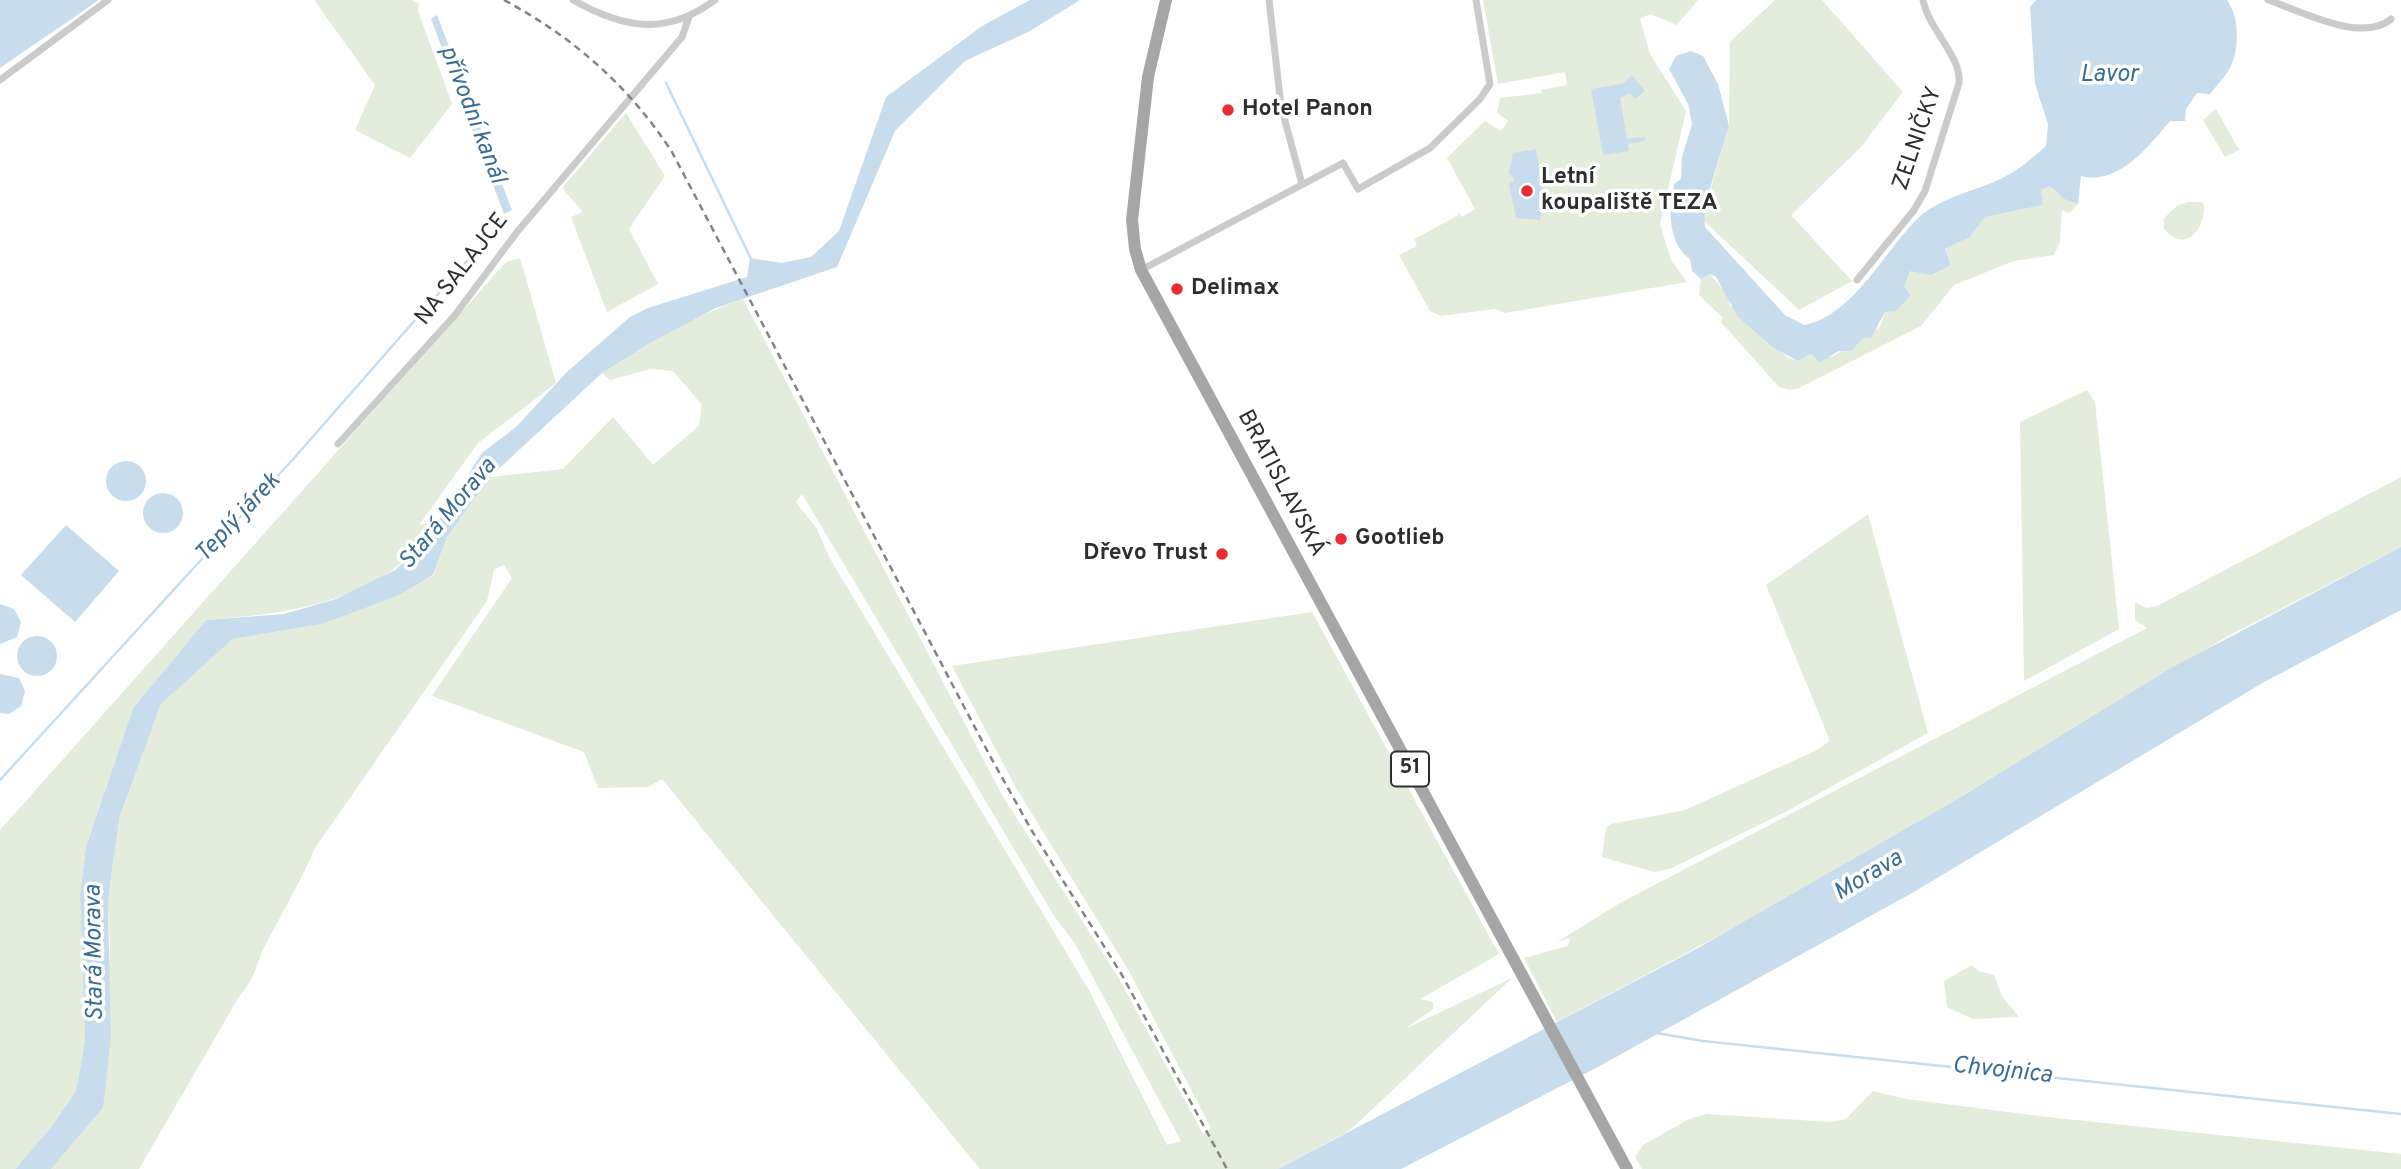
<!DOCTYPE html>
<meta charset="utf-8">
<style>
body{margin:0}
canvas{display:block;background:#fff}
</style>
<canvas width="2401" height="1169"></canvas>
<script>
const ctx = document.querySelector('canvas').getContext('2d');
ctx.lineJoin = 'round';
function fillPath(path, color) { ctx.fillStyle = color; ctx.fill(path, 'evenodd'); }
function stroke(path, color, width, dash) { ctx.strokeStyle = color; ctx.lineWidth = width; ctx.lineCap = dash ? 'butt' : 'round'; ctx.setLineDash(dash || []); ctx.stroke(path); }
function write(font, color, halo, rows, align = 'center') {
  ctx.font = font + ' Overpass,sans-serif'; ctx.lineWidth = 7; ctx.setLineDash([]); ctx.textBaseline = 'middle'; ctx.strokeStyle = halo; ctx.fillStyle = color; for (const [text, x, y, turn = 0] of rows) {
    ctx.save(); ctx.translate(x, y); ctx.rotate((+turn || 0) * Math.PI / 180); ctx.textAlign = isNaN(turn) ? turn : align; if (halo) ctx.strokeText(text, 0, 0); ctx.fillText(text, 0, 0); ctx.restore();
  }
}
const green = new Path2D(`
 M 314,0 L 412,0 L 419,4 L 418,11 L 452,104 L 410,158 L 355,130 L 375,85 Z
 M 1483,0 L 1698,0 L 1677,25 L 1650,14 L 1640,19 L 1650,54 L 1686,111 L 1660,224 L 1671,260 L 1687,282 L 1505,313 L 1495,309 L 1441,316 L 1430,311 L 1399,255 L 1417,246 L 1414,239 L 1459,215 L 1458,212 L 1462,217 L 1475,209 L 1447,158 L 1485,121 L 1501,131 L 1508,121 L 1497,113 L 1500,98 L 1542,93 L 1541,90 L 1567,85 L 1565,72 L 1498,84 Z
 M 1775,0 L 1822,0 L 1903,92 L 1860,148 L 1791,215 L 1852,281 L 1799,310 L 1702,219 L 1729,126 L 1730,42 Z
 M 2216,109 L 2239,150 L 2225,157 L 2203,120 Z
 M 626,113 L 665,176 L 629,229 L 658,284 L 607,312 L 571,217 L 583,212 L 562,188 Z
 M 2050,186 L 2064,199 L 2078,204 L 2069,213 L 2062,210 L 2060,242 L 2054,255 L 2014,261 L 1954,285 L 1921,326 L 1799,388 L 1789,390 L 1779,387 L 1721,322 L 1723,318 L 1699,295 L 1701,279 L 1710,274 L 1727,294 L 1730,306 L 1737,309 L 1738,317 L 1787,357 L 1798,361 L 1811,354 L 1832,357 L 1880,327 L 1885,312 L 1904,287 L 1910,271 L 1951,264 L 1945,249 L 1970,237 L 1985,217 L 2043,205 L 2041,190 Z
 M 2188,202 L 2202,202 L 2204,205 C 2205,231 2185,253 2164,229 L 2164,218 L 2177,206 Z
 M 520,258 L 556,383 L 478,443 L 419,525 L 437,521 C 389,602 292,613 206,620 L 133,708 L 86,847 L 80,894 L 85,1040 L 76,1091 L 52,1126 L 15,1169 L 0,1169 L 0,830 L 506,262 Z
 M 743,299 L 1002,795 L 1118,977 L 1203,1134 L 1211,1128 L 1129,971 L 1016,788 L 952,666 L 1312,612 L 1499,954 L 1420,999 L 1433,1002 L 1433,1009 L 1405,1029 L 1512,978 L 1349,1131 L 1278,1169 L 980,1169 L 662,779 L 648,787 L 598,788 L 584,752 L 432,696 L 512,578 L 504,565 L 494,569 L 487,601 L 315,848 C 300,884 279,917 262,952 C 255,969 253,981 240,995 L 139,1169 L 51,1169 L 103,1108 L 110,945 L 108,904 L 112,869 L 120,816 L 161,704 L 233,639 L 322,624 L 433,576 L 447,537 L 490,477 L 563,469 L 613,417 L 653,465 L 699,426 L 702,405 L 673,371 L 650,369 L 610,380 L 602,373 C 647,344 693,316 743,299 ZM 802,494 L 1056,919 L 1074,942 L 1181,1141 L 1167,1145 L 1090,992 L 829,557 L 817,529 L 796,502 Z
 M 2087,390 L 2095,402 L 2119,629 L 2024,681 L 2020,422 Z
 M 2401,477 L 2401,547 L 2228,636 L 1961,797 L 1767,910 L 1557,1022 L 1524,958 L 1568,946 L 1570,938 L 1557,942 L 1620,903 L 2147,628 L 2135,620 L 2135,602 L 2146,608 L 2157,606 Z
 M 1868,514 L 1928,733 L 1787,811 L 1672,868 L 1655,872 L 1602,857 L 1606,828 L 1611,824 L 1685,810 L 1815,751 L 1830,741 L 1766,585 Z
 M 1972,965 L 1978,971 L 1994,975 L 2002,996 L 2019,1017 L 1973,1019 L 1947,1007 L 1944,981 Z
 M 1873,1091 L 1906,1099 L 2047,1117 L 2401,1154 L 2401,1169 L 1642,1169 L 1635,1157 L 1643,1145 L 1689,1119 L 1707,1114 L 1831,1122 L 1846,1119 Z`);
const water = new Path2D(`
 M 0,0 L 99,0 L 0,68 Z
 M 1030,0 L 1080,0 L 1030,31 L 965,61 L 895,131 L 837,267 L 716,308 L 650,343 L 602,373 L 490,477 L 447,537 L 433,575 L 397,596 L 322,624 L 233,639 L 161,704 L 120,816 L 112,869 L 108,904 L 111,1037 L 103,1108 L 51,1169 L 15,1169 L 52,1126 L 76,1091 L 85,1040 L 80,894 L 86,847 L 133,708 L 206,620 L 284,614 L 336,599 L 395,570 L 422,546 L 482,453 L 516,427 L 567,372 L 630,317 L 648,308 L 747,277 L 750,258 L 782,263 L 811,257 L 839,231 L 886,97 L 982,26 Z
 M 2036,0 L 2227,0 C 2239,16 2240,47 2231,66 C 2226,76 2217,85 2210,94 L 2197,93 L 2186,109 L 2185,121 L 2170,121 C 2149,146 2118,186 2081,176 L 2078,204 L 2064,199 L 2050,186 L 2041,190 L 2043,205 L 1985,217 L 1970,237 L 1945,249 L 1951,265 L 1931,275 L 1910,271 L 1904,287 L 1911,295 L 1896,311 L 1885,312 L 1871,338 L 1863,338 L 1851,351 L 1839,351 L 1820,362 L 1811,354 L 1798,361 L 1775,349 L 1738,317 L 1716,277 L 1710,274 L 1701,279 L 1692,271 L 1690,259 C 1672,246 1671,226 1670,205 L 1680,198 L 1678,189 L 1673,195 L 1674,184 L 1681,179 L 1682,157 L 1692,124 L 1688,104 L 1669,69 L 1676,56 L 1691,51 L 1703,56 L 1718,84 L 1729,126 L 1704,208 L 1705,227 L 1785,315 L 1804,325 C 1851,317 1884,253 1916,220 C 1943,193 1986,191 2016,170 C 2027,163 2036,154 2046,146 L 2048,124 L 2035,84 L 2030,7 Z
 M 437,15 L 512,210 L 504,214 L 431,19 Z
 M 1632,75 L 1645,91 L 1635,99 L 1630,93 L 1620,98 L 1627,139 L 1645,137 L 1645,141 L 1628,144 L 1629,151 L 1603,155 L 1591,89 L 1622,84 Z
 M 1536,149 L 1545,197 L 1540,220 L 1516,218 L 1509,184 L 1515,180 L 1509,173 L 1513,153 Z
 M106 481a20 20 0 1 1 40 0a20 20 0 1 1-40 0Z
 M143 513a20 20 0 1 1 40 0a20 20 0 1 1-40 0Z
 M 66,525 L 119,571 L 75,622 L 21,575 Z
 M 2401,547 L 2401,610 L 2264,682 L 1912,893 L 1596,1068 L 1401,1169 L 1278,1169 L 1698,948 L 1961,797 L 2171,668 Z
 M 0,604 L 14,609 L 21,622 L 17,637 L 0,644 Z
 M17 656a20 20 0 1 1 40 0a20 20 0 1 1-40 0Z
 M 0,674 L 19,678 L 25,691 L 21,706 L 9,714 L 0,713 Z`);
const stream = new Path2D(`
 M 666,83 L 751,259
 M 0,780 L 295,457 L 473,254
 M 1656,1033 L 1703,1041 L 2401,1114`);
const minor = new Path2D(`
 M 573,0 C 623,28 665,37 715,0
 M 1269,0 L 1281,106 L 1302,184
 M 2268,0 C 2301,11 2362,44 2391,19
 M 0,80 L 108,0
 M 1141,270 L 1343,163 L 1358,189 L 1430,148 L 1480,99 L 1490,84 L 1476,0
 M 1857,280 L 1914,210 L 1925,191 L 1959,83 C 1962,57 1929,30 1923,0
 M 338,444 L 455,315 L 517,232 L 682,37 L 689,17`);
const primary = new Path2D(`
 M 1166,0 L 1148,77 L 1132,220 L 1135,249 L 1141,270 L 1627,1169`);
const rail = new Path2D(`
 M 504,0 C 573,37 629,86 672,152 L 990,756 L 1032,831 L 1122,975 L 1227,1169`);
const markers = [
 [1228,110,7,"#ea2b32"],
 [1527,191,7,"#ea2b32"],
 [1177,289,7,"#ea2b32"],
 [1341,539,7,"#ea2b32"],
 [1222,554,7,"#ea2b32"]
];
const shields = [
 [1410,769,38]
];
const shieldNames = [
 ["51",1410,769]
];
const poiNames = [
 ["Hotel Panon",1242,110],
 ["Letní",1541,178],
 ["koupaliště TEZA",1541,204],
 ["Delimax",1191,289],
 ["Gootlieb",1355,539],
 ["Dřevo Trust",1208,554,"right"]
];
const streetNames = [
 ["ZELNIČKY",1919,139,-71],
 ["NA SALAJCE",463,270,-52],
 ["BRATISLAVSKÁ",1280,484,62]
];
const waterNames = [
 ["Lavor",2109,76],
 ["přívodní kanál",471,115,69],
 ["Stará Morava",449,515,-50],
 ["Teplý járek",239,519,-47],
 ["Morava",1869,877,-31],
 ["Stará Morava",96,953,-91],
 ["Chvojnica",2002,1072,6]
];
fillPath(green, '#e4ecdc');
fillPath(water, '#c7dded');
stroke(stream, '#c7dded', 2.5);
stroke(minor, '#cbcbcb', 7);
stroke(primary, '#a6a6a6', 12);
stroke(rail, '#838383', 2.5, [7, 5]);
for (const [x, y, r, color] of markers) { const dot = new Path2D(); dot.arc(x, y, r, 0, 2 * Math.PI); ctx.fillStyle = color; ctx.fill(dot); stroke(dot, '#fff', 2.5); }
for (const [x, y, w] of shields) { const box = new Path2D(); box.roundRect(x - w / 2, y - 17.5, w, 35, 5); ctx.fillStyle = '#fff'; ctx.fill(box); stroke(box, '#2e2e2e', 2); }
write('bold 21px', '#2e2e2e', null, shieldNames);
write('bold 23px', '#2e2e2e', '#fff', poiNames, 'left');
write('23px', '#2e2e2e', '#fff', streetNames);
write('italic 24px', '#3a6d93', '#fff', waterNames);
</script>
